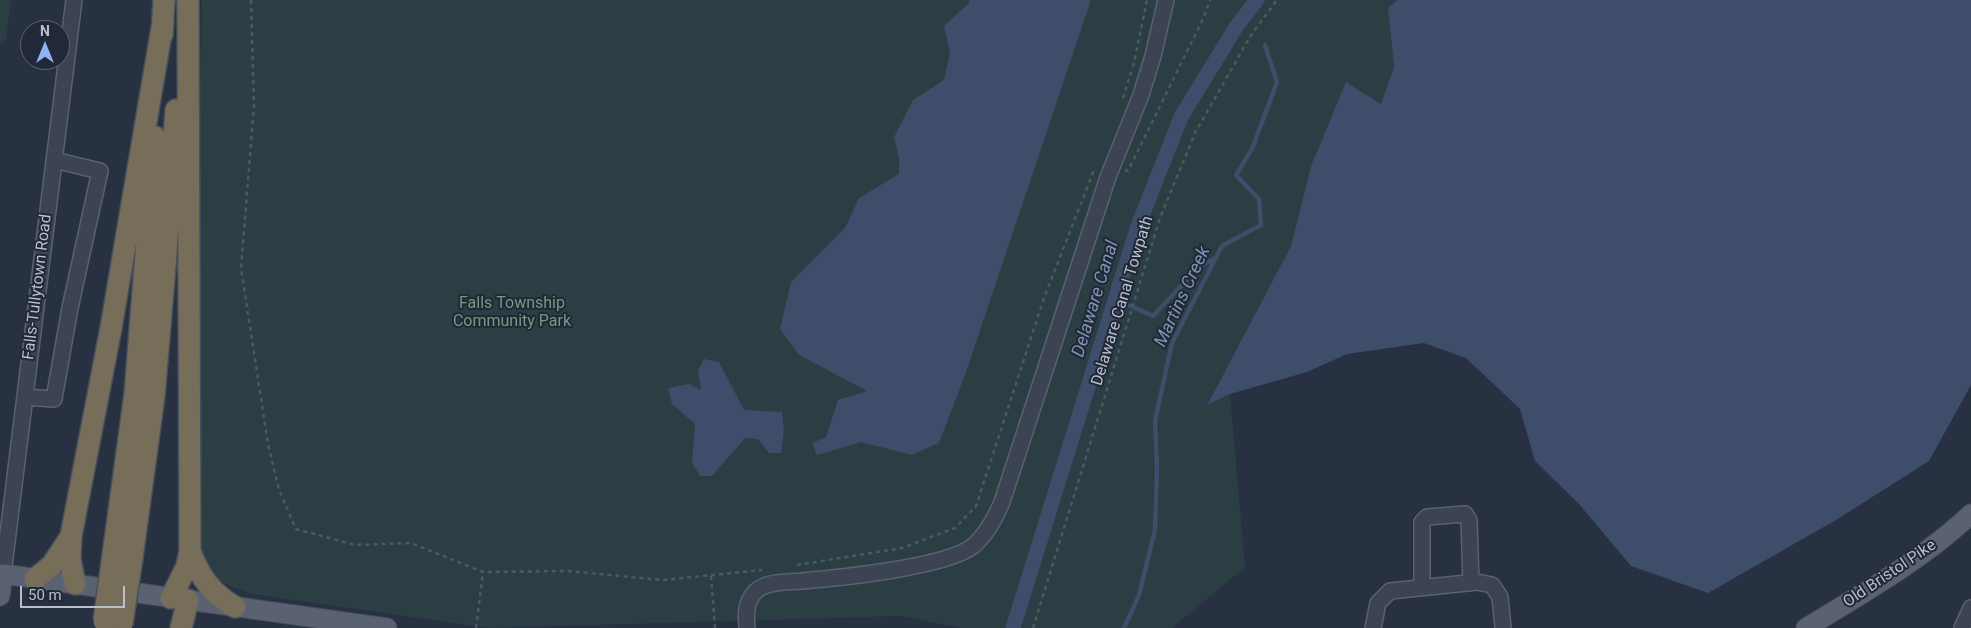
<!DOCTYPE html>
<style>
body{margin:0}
#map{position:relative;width:1971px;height:628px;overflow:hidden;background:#283142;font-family:Roboto,sans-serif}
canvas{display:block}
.north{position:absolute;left:20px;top:20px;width:50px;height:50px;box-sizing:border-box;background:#212837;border:1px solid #5e6473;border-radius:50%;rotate:0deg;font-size:14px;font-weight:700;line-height:20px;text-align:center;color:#b9bfcc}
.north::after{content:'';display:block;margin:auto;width:18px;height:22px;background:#94b1f5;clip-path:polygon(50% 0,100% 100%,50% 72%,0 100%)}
.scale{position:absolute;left:20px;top:586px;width:105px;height:22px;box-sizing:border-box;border:2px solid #b9bfcc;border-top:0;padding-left:6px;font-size:15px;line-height:18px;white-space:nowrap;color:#b9bfcc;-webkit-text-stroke:4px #212837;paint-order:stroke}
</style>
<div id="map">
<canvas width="1971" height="628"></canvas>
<div class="north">N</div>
<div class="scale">50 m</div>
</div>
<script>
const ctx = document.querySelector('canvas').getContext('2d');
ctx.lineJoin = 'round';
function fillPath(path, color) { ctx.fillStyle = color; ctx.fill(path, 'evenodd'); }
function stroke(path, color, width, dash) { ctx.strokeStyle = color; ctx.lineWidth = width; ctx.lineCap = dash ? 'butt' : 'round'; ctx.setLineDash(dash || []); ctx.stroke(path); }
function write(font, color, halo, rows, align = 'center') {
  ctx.font = font + ' Roboto,sans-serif'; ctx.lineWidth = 4; ctx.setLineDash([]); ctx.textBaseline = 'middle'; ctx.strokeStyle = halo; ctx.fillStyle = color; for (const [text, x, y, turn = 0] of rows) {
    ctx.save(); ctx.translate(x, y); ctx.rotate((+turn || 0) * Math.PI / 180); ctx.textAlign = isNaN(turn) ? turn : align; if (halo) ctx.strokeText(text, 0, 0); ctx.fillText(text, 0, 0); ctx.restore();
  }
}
const green = new Path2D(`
 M 0,0 L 11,0 L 6,40 L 0,42 Z
 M 202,0 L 1397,0 L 1388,8 L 1394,67 L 1381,104 L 1346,83 L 1311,166 L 1291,246 L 1207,404 L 1230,394 L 1245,567 L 1172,628 L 960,628 L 901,616 L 489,628 L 252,594 C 221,583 208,581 199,546 L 197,224 Z`);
const water = new Path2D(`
 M 970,0 L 1091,0 L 965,375 L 939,443 L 912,455 L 861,442 L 817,455 L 812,443 L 826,437 L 838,400 L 867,391 L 799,355 L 780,329 L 791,282 L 845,228 L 859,198 L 899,174 L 899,158 L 894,137 L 913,100 L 944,80 L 950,53 L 944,26 L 969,3 Z
 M 1397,0 L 1971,0 L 1971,385 L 1929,461 L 1836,520 L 1708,593 L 1631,566 L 1579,504 L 1535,461 L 1520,409 L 1466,358 L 1424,343 L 1347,354 L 1307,372 L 1230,394 L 1207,405 L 1291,246 L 1311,166 L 1346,82 L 1381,104 L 1394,67 L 1388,8 Z
 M 704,359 L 719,362 L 744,410 L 782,412 L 784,431 L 781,453 L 769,453 L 758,439 L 745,438 L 712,476 L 700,476 L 692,463 L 695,424 L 672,404 L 668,388 L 689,384 L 701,390 L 698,371 Z`);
const stream = new Path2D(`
 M 1115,299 L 1153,316 L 1198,268 L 1215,258
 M 1124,628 L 1139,595 L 1155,530 L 1157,467 L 1155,421 L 1172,343 L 1222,246 L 1261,225 L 1259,199 L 1236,175 L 1252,149 L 1277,82 L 1265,45`);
const canal = new Path2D(`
 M 1013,628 L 1138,226 L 1181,117 L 1236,27 L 1257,0`);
const path = new Path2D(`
 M 251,0 L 254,106 L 241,268 L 268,444 L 279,490 L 296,529 L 355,545 L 411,543 L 483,572 L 568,571 L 663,580 L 762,570
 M 1133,67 L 1147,0
 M 1123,98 L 1131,72
 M 1125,170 L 1128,171 L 1203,19 L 1210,0
 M 797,565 L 902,548 L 955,528 L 976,506 L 1044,298 L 1094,170
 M 711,576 L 715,628
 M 476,628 L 483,572
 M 1033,628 L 1160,218 L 1195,133 L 1251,35 L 1277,0`);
const minor = new Path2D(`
 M 25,397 L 54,399 L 70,308 L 100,171 L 54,160
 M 3,574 L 74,0
 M 1422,587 L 1422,522 L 1427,517 L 1465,514 L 1469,520 L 1471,583
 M 747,628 C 746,615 745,603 755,592 C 765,581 789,582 802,581 C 839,578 947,567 973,546 C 987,534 995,518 1002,502 L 1108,177 L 1141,95 L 1153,56 L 1166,0
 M 1373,628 L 1378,603 L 1390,591 L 1477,582 L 1492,585 L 1500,597 L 1503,628
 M 1962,628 L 1971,608`);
const major = new Path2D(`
 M 3,574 L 387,628
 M 0,596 L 3,574
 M 1806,628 C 1863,593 1922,560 1971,514`);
const highway = new Path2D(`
 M 162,35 L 164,0
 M 190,551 C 200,577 211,593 235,607
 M 113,555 L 135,394 L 155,137
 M 132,558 L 154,396 L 165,266 L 176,110
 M 35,579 L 52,565 L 70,538
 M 75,584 L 70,559 L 71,536 L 111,328 L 163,22
 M 171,598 L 187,566 L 190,551 L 188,0
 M 181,628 L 188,600`);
const highwayBridge = new Path2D(`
 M 104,621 L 113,555
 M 122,624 L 132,558`);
const streetNames = [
 ["Falls-Tullytown Road",38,287,-83],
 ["Delaware Canal Towpath",1123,301,-73],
 ["Old Bristol Pike",1890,574,-34]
];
const parkNames = [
 ["Falls Township",512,304],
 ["Community Park",512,322]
];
const waterNames = [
 ["Martins Creek",1183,297,-65],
 ["Delaware Canal",1096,299,-73]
];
fillPath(green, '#2a3e43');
fillPath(water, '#3e4d6a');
stroke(stream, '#3e4d6a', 4.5);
stroke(canal, '#3e4d6a', 15);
stroke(minor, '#5a616f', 18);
stroke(major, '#464c5b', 21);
stroke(highway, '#474e5c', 24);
stroke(path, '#485b60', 2.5, [4, 4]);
stroke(minor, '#3c4352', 15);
stroke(major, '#5a6272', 19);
stroke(highway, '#776e59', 21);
stroke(highwayBridge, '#474e5c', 24, []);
stroke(highwayBridge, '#776e59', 21);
write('16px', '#b9bfcc', '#212837', streetNames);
write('16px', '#719c7f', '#212837', parkNames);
write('italic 18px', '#8292b2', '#212837', waterNames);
</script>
